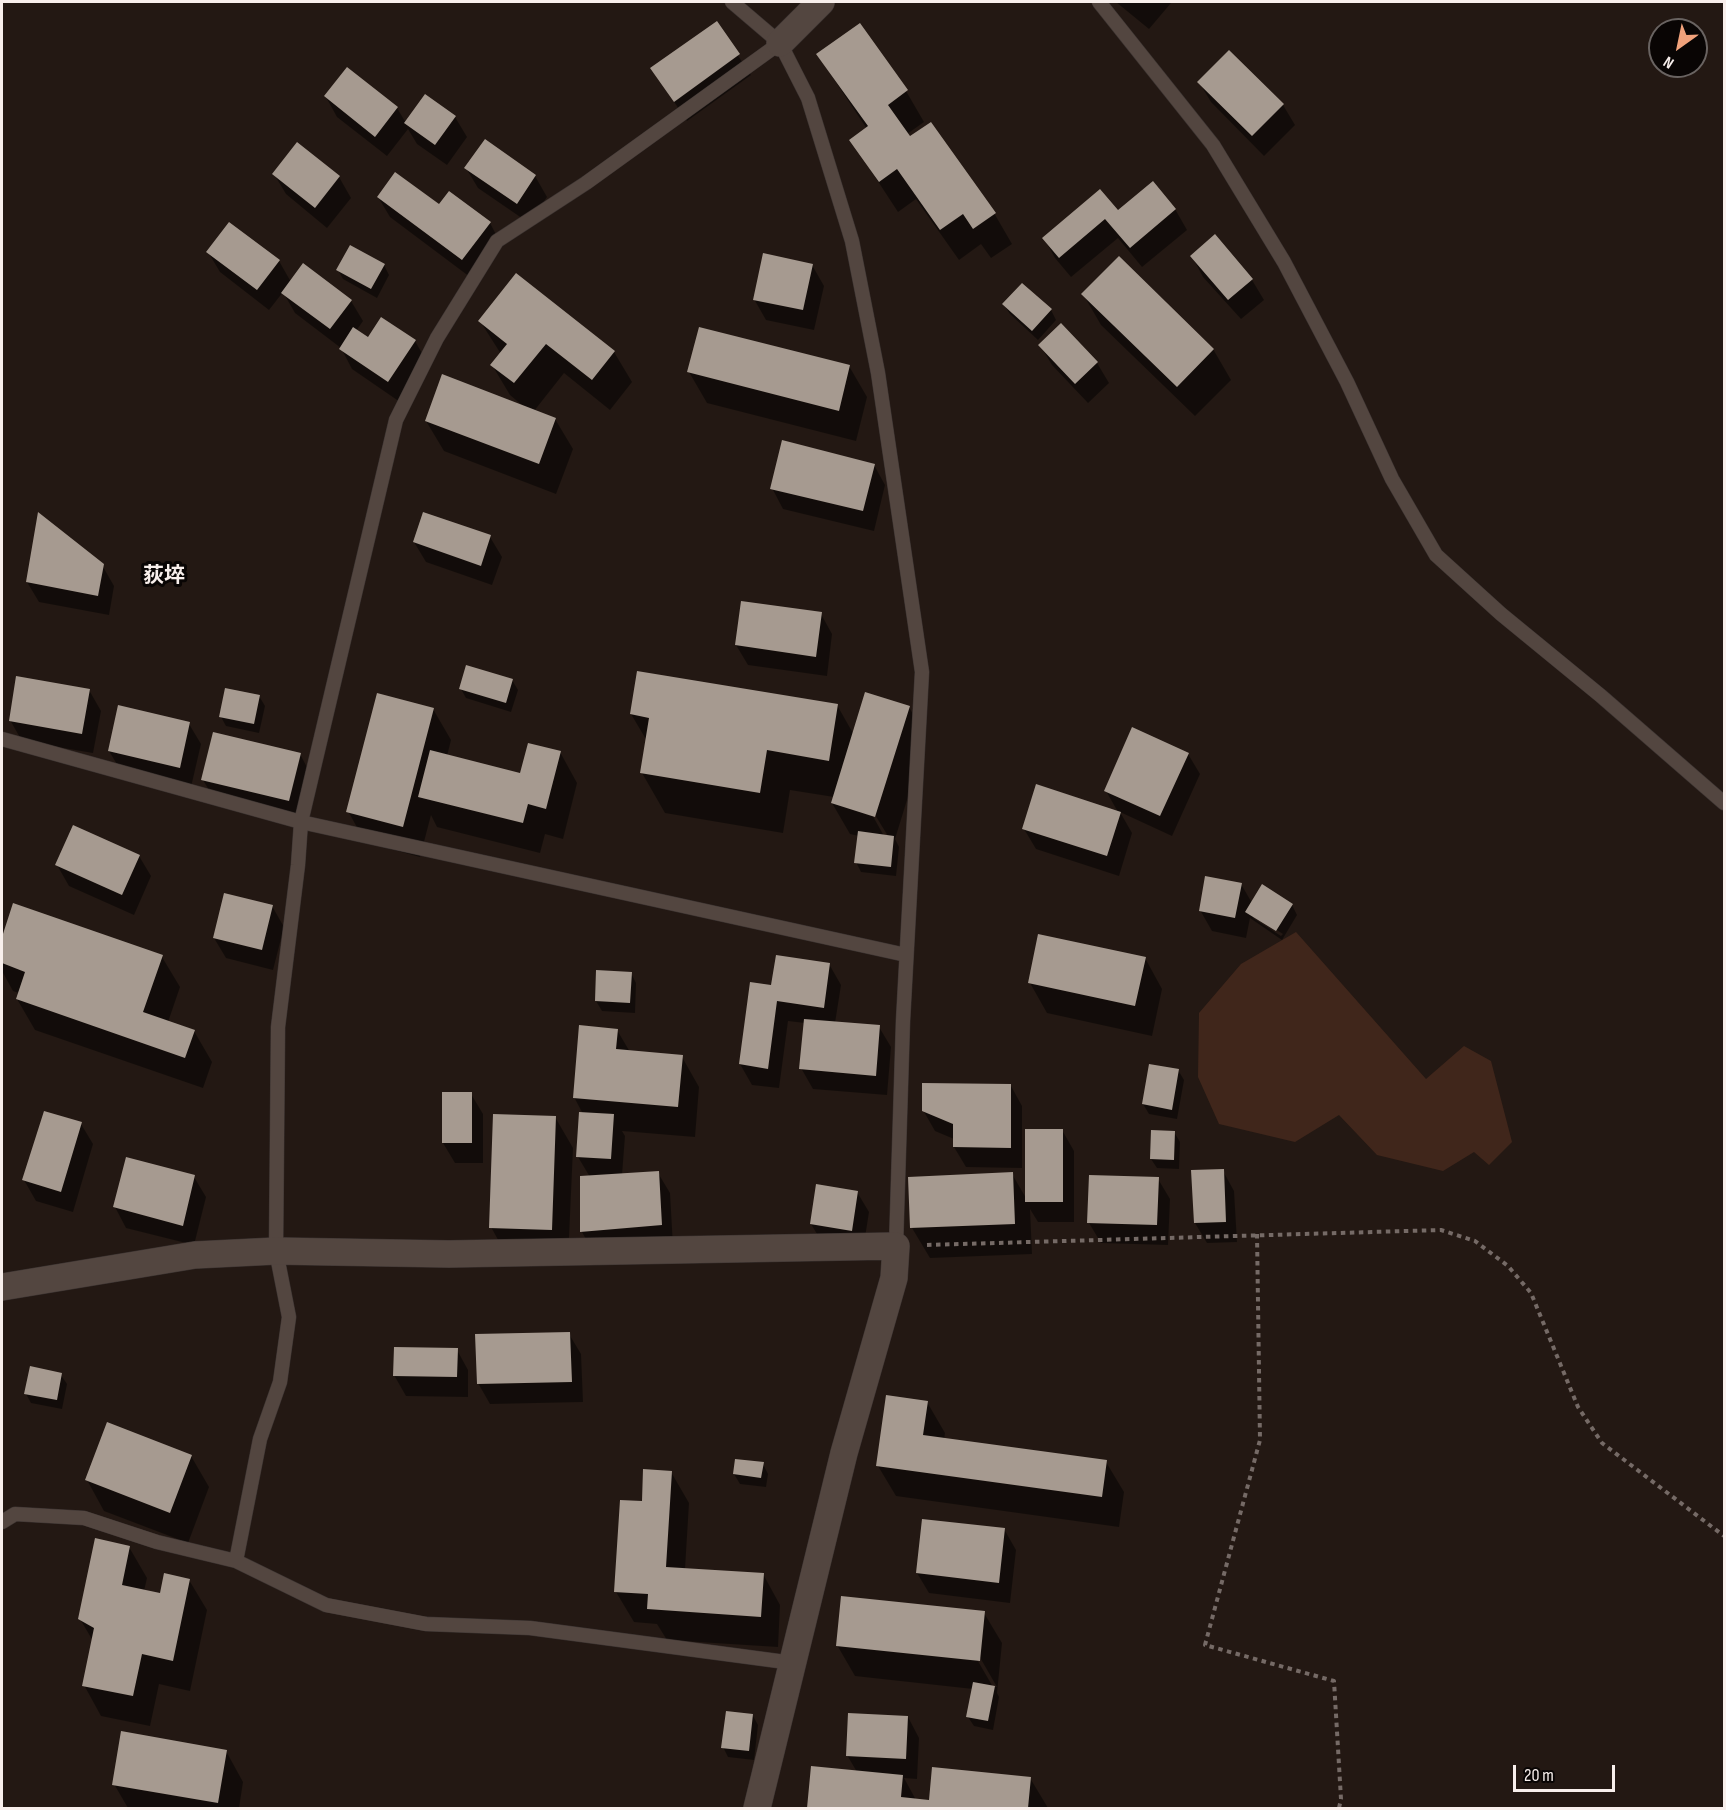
<!DOCTYPE html>
<meta charset="utf-8">
<style>
body{margin:0}
#map{position:relative;width:1726px;height:1810px;overflow:hidden;background:#231813;font-family:"Sofia Sans Condensed",sans-serif}
canvas{display:block}
.frame{position:absolute;inset:0;border:3px solid #f8efec;pointer-events:none}
.north{position:absolute;left:1648px;top:18px;width:60px;height:60px;box-sizing:border-box;background:#090504;border:2px solid #696361;border-radius:50%;rotate:213deg;font-size:16px;font-weight:700;line-height:24px;text-align:center;color:#f8efec}
.north::after{content:'';display:block;margin:auto;width:21px;height:27px;background:#f1a27b;clip-path:polygon(50% 0,100% 100%,50% 72%,0 100%)}
.scale{position:absolute;left:1513px;top:1765px;width:102px;height:27px;box-sizing:border-box;border:3px solid #f8efec;border-top:0;padding-left:8px;font-size:18px;line-height:21px;white-space:nowrap;color:#f8efec;-webkit-text-stroke:4px #090504;paint-order:stroke}
</style>
<div id="map">
<canvas width="1726" height="1810"></canvas>
<div class="frame"></div>
<div class="north">N</div>
<div class="scale">20 m</div>
</div>
<script>
const ctx = document.querySelector('canvas').getContext('2d');
ctx.lineJoin = 'round';
function fillPath(path, color) { ctx.fillStyle = color; ctx.fill(path, 'evenodd'); }
function stroke(path, color, width, dash) { ctx.strokeStyle = color; ctx.lineWidth = width; ctx.lineCap = dash ? 'butt' : 'round'; ctx.setLineDash(dash || []); ctx.stroke(path); }
function write(font, color, halo, rows, align = 'center') {
  ctx.font = font + ' "Sofia Sans Condensed","Noto Sans JP",sans-serif'; ctx.lineWidth = 6; ctx.setLineDash([]); ctx.textBaseline = 'middle'; ctx.strokeStyle = halo; ctx.fillStyle = color; for (const [text, x, y, turn = 0] of rows) {
    ctx.save(); ctx.translate(x, y); ctx.rotate((+turn || 0) * Math.PI / 180); ctx.textAlign = isNaN(turn) ? turn : align; if (halo) ctx.strokeText(text, 0, 0); ctx.fillText(text, 0, 0); ctx.restore();
  }
}
const green = new Path2D(`
 M 1296,932 L 1426,1079 L 1464,1046 L 1491,1061 L 1512,1142 L 1489,1165 L 1474,1152 L 1443,1171 L 1377,1155 L 1339,1115 L 1295,1142 L 1219,1124 L 1198,1077 L 1199,1013 L 1241,964 Z`);
const shadow = new Path2D(`
 M 1116,2 L 1170,2 L 1171,3 L 1149,29 Z
 M 716,23 L 751,75 L 687,121 L 652,69 Z
 M 1229,52 L 1283,105 L 1295,125 L 1264,156 L 1211,102 L 1199,82 Z
 M 818,55 L 906,91 L 924,122 L 907,134 L 994,213 L 1012,244 L 991,258 L 981,244 L 959,260 L 916,199 L 898,212 L 851,140 L 867,129 Z
 M 326,97 L 397,108 L 406,123 L 455,117 L 467,137 L 447,165 L 417,144 L 408,129 L 387,156 L 337,117 Z
 M 485,141 L 535,176 L 547,197 L 529,223 L 478,188 L 466,168 Z
 M 297,144 L 339,177 L 351,198 L 327,228 L 286,194 L 274,174 Z
 M 378,197 L 439,206 L 490,223 L 501,244 L 474,280 L 390,217 Z
 M 1175,209 L 1187,230 L 1142,267 L 1118,238 L 1071,277 L 1055,258 L 1044,238 L 1118,212 Z
 M 208,252 L 279,261 L 291,282 L 351,301 L 363,321 L 356,331 L 368,339 L 382,319 L 415,341 L 427,362 L 400,402 L 352,369 L 341,348 L 295,313 L 283,292 L 269,310 L 220,272 Z
 M 1192,256 L 1252,280 L 1264,300 L 1241,319 L 1203,277 Z
 M 384,265 L 389,275 L 377,298 L 343,279 L 338,270 Z
 M 812,265 L 824,286 L 814,330 L 766,320 L 754,299 Z
 M 516,275 L 614,352 L 632,382 L 610,410 L 564,373 L 534,411 L 555,419 L 573,449 L 556,494 L 444,451 L 426,421 L 523,406 L 510,395 L 492,365 L 501,354 L 480,321 Z
 M 1083,294 L 1213,349 L 1231,380 L 1195,416 L 1101,325 Z
 M 1004,305 L 1051,310 L 1056,320 L 1038,340 L 1010,314 Z
 M 1040,345 L 1097,363 L 1109,383 L 1088,403 L 1052,365 Z
 M 849,366 L 867,397 L 856,441 L 707,403 L 689,372 Z
 M 874,465 L 885,485 L 874,531 L 783,509 L 772,488 Z
 M 490,537 L 502,557 L 492,585 L 426,562 L 414,542 Z
 M 102,565 L 114,586 L 109,615 L 39,602 L 27,582 Z
 M 821,614 L 832,634 L 827,676 L 748,665 L 736,645 Z
 M 512,680 L 518,690 L 511,712 L 466,698 L 461,689 Z
 M 89,690 L 101,711 L 93,753 L 22,741 L 10,720 Z
 M 259,696 L 265,706 L 259,733 L 226,726 L 221,717 Z
 M 837,705 L 854,735 L 909,707 L 926,738 L 895,839 L 899,847 L 896,876 L 861,872 L 856,862 L 859,836 L 850,834 L 832,803 L 834,797 L 790,790 L 783,833 L 665,813 L 642,773 L 647,741 L 631,714 ZM 872,810 L 888,836 L 884,836 L 870,811 Z
 M 433,709 L 451,740 L 447,756 L 522,775 L 560,752 L 577,783 L 563,839 L 545,834 L 540,853 L 437,827 L 431,815 L 420,857 L 365,842 L 348,811 Z
 M 189,724 L 201,744 L 191,787 L 121,771 L 109,751 Z
 M 300,754 L 311,775 L 300,821 L 215,800 L 203,780 Z
 M 1188,754 L 1200,774 L 1172,836 L 1120,812 L 1132,833 L 1119,876 L 1036,849 L 1024,829 L 1118,812 L 1106,791 Z
 M 139,856 L 151,876 L 134,915 L 69,886 L 57,865 Z
 M 1241,884 L 1252,903 L 1292,905 L 1297,915 L 1282,940 L 1250,918 L 1246,938 L 1212,931 L 1200,910 ZM 1253,915 L 1283,934 L 1281,936 L 1253,918 Z
 M 14,905 L 162,957 L 180,987 L 168,1022 L 194,1031 L 212,1062 L 203,1088 L 35,1030 L 17,999 L 19,993 L 13,991 L 2,971 L 2,942 Z
 M 272,906 L 284,927 L 273,970 L 226,958 L 214,938 Z
 M 1145,958 L 1162,989 L 1152,1036 L 1047,1013 L 1030,983 Z
 M 829,964 L 841,985 L 835,1023 L 879,1027 L 891,1047 L 887,1095 L 813,1089 L 801,1068 L 805,1023 L 788,1021 L 779,1088 L 752,1085 L 740,1064 L 773,986 Z
 M 631,973 L 636,983 L 635,1013 L 602,1011 L 596,1001 Z
 M 617,1030 L 630,1052 L 682,1057 L 699,1087 L 695,1137 L 622,1131 L 625,1136 L 622,1175 L 658,1173 L 670,1193 L 673,1246 L 593,1252 L 582,1232 L 590,1177 L 578,1157 L 583,1114 L 574,1097 Z
 M 1178,1070 L 1184,1080 L 1177,1119 L 1149,1114 L 1143,1104 Z
 M 1011,1086 L 1022,1106 L 1022,1168 L 966,1167 L 954,1147 L 954,1139 L 935,1131 L 923,1110 Z
 M 444,1093 L 471,1094 L 483,1114 L 483,1163 L 455,1163 L 443,1143 Z
 M 45,1113 L 81,1124 L 93,1144 L 73,1212 L 36,1201 L 24,1180 Z
 M 555,1117 L 573,1148 L 568,1260 L 508,1258 L 491,1227 Z
 M 1062,1130 L 1074,1151 L 1074,1222 L 1038,1222 L 1030,1209 L 1032,1254 L 930,1258 L 912,1228 L 1012,1174 L 1026,1198 Z
 M 1174,1132 L 1180,1142 L 1179,1169 L 1157,1168 L 1151,1159 Z
 M 1223,1171 L 1234,1191 L 1237,1242 L 1207,1243 L 1195,1223 Z
 M 194,1177 L 206,1197 L 194,1245 L 126,1228 L 115,1207 Z
 M 1158,1179 L 1170,1199 L 1168,1245 L 1101,1243 L 1089,1223 Z
 M 857,1192 L 869,1212 L 863,1250 L 823,1244 L 811,1224 Z
 M 569,1334 L 581,1354 L 583,1402 L 490,1404 L 478,1383 Z
 M 457,1350 L 468,1370 L 468,1397 L 406,1396 L 394,1375 Z
 M 61,1375 L 67,1384 L 62,1409 L 31,1403 L 26,1394 Z
 M 927,1402 L 945,1433 L 944,1440 L 1106,1462 L 1124,1492 L 1119,1527 L 896,1496 L 878,1466 Z
 M 191,1456 L 209,1487 L 188,1543 L 104,1511 L 87,1480 Z
 M 763,1464 L 768,1474 L 766,1487 L 740,1484 L 734,1474 Z
 M 671,1472 L 689,1503 L 685,1569 L 763,1574 L 780,1605 L 778,1647 L 667,1640 L 657,1624 L 634,1622 L 616,1592 L 643,1503 Z
 M 1004,1529 L 1016,1550 L 1010,1603 L 929,1593 L 917,1573 Z
 M 129,1547 L 147,1578 L 144,1591 L 161,1595 L 189,1580 L 207,1610 L 190,1691 L 159,1684 L 150,1726 L 101,1716 L 84,1685 L 93,1641 L 80,1619 Z
 M 984,1613 L 1002,1643 L 997,1693 L 999,1697 L 993,1730 L 974,1726 L 968,1717 L 973,1689 L 855,1676 L 837,1645 ZM 978,1654 L 997,1687 L 993,1687 L 975,1656 Z
 M 753,1716 L 758,1725 L 754,1760 L 728,1757 L 723,1747 Z
 M 908,1717 L 919,1738 L 917,1779 L 904,1778 L 916,1800 L 931,1802 L 1030,1778 L 1048,1808 L 809,1808 L 812,1767 L 857,1772 L 847,1755 Z
 M 226,1751 L 243,1782 L 239,1808 L 128,1808 L 114,1784 Z`);
const building = new Path2D(`
 M 717,21 L 740,54 L 674,102 L 650,68 Z
 M 860,23 L 908,90 L 888,105 L 910,136 L 931,122 L 996,213 L 973,229 L 963,214 L 940,230 L 897,169 L 879,182 L 849,140 L 868,126 L 816,54 Z
 M 1229,50 L 1284,104 L 1252,136 L 1197,82 Z
 M 347,67 L 398,107 L 375,137 L 324,96 Z
 M 425,94 L 456,116 L 435,145 L 404,123 Z
 M 485,139 L 536,175 L 517,204 L 464,168 Z
 M 297,142 L 340,176 L 315,208 L 272,174 Z
 M 395,172 L 439,204 L 449,191 L 491,222 L 462,260 L 377,197 Z
 M 1153,181 L 1176,209 L 1130,248 L 1105,219 L 1059,258 L 1042,238 L 1100,189 L 1118,210 Z
 M 229,222 L 280,260 L 257,290 L 206,252 Z
 M 1215,234 L 1253,279 L 1228,300 L 1190,256 Z
 M 350,245 L 385,264 L 371,289 L 336,270 Z
 M 763,253 L 813,264 L 803,310 L 753,300 Z
 M 1119,256 L 1214,349 L 1177,387 L 1081,294 Z
 M 303,263 L 352,300 L 330,329 L 281,293 Z
 M 516,273 L 615,351 L 592,380 L 546,344 L 514,383 L 490,365 L 507,344 L 478,321 Z
 M 1022,283 L 1052,309 L 1032,331 L 1002,304 Z
 M 381,317 L 416,340 L 388,382 L 339,349 L 353,327 L 368,337 Z
 M 1061,323 L 1098,362 L 1075,384 L 1038,345 Z
 M 699,327 L 850,365 L 839,411 L 687,372 Z
 M 442,374 L 556,418 L 539,464 L 425,421 Z
 M 782,440 L 875,464 L 863,511 L 770,489 Z
 M 38,512 L 104,564 L 98,596 L 26,582 Z
 M 423,512 L 491,535 L 481,566 L 413,542 Z
 M 741,601 L 822,612 L 816,657 L 735,645 Z
 M 466,665 L 513,679 L 506,703 L 459,689 Z
 M 637,671 L 838,704 L 829,761 L 767,750 L 760,793 L 640,773 L 649,718 L 630,714 Z
 M 16,676 L 90,689 L 82,734 L 9,721 Z
 M 225,688 L 260,695 L 254,724 L 219,717 Z
 M 865,692 L 910,706 L 875,817 L 831,803 Z
 M 377,693 L 434,708 L 403,827 L 346,812 Z
 M 118,705 L 190,722 L 180,768 L 108,751 Z
 M 1132,727 L 1189,753 L 1160,816 L 1104,791 Z
 M 213,732 L 301,753 L 289,801 L 201,780 Z
 M 528,743 L 561,751 L 546,809 L 528,804 L 523,823 L 418,797 L 430,750 L 520,773 Z
 M 1036,784 L 1121,812 L 1107,856 L 1022,829 Z
 M 73,825 L 140,855 L 122,895 L 55,865 Z
 M 858,831 L 894,836 L 891,867 L 854,863 Z
 M 1205,876 L 1242,883 L 1235,918 L 1199,911 Z
 M 1262,884 L 1293,904 L 1276,931 L 1245,912 Z
 M 224,893 L 273,905 L 262,950 L 213,938 Z
 M 13,903 L 163,955 L 143,1012 L 195,1030 L 185,1058 L 16,999 L 25,972 L 2,963 L 2,937 Z
 M 1038,934 L 1146,957 L 1135,1006 L 1028,983 Z
 M 776,955 L 830,963 L 824,1008 L 777,1001 L 768,1069 L 739,1064 L 750,982 L 771,985 Z
 M 596,970 L 632,972 L 630,1003 L 595,1001 Z
 M 804,1019 L 880,1025 L 876,1076 L 799,1069 Z
 M 579,1025 L 618,1029 L 616,1049 L 683,1055 L 678,1107 L 573,1098 Z
 M 1149,1064 L 1179,1069 L 1172,1110 L 1142,1104 Z
 M 922,1083 L 1011,1084 L 1011,1148 L 953,1147 L 953,1124 L 922,1111 Z
 M 442,1092 L 472,1092 L 472,1143 L 442,1143 Z
 M 44,1111 L 82,1122 L 61,1192 L 22,1180 Z
 M 579,1112 L 614,1114 L 611,1159 L 576,1157 Z
 M 493,1114 L 556,1116 L 552,1230 L 489,1228 Z
 M 1025,1129 L 1063,1129 L 1063,1202 L 1025,1202 Z
 M 1151,1130 L 1175,1131 L 1174,1160 L 1150,1159 Z
 M 126,1157 L 195,1175 L 183,1226 L 113,1207 Z
 M 1224,1169 L 1226,1222 L 1194,1223 L 1191,1170 Z
 M 659,1171 L 662,1225 L 580,1232 L 580,1176 Z
 M 1013,1172 L 1015,1224 L 910,1228 L 908,1177 Z
 M 1089,1175 L 1159,1177 L 1157,1225 L 1087,1223 Z
 M 816,1184 L 858,1191 L 852,1231 L 810,1224 Z
 M 570,1332 L 572,1382 L 477,1384 L 475,1334 Z
 M 394,1347 L 458,1348 L 457,1377 L 393,1376 Z
 M 30,1366 L 62,1373 L 57,1400 L 24,1394 Z
 M 886,1395 L 928,1401 L 923,1435 L 1107,1460 L 1102,1497 L 876,1466 Z
 M 107,1422 L 192,1455 L 170,1513 L 85,1480 Z
 M 735,1459 L 764,1462 L 761,1478 L 733,1474 Z
 M 643,1469 L 672,1471 L 666,1567 L 764,1573 L 761,1617 L 647,1609 L 648,1594 L 614,1592 L 620,1500 L 642,1501 Z
 M 922,1519 L 1005,1528 L 999,1583 L 916,1573 Z
 M 95,1538 L 130,1546 L 122,1585 L 160,1593 L 164,1573 L 190,1579 L 173,1661 L 142,1654 L 133,1696 L 82,1686 L 94,1628 L 78,1619 Z
 M 841,1596 L 985,1611 L 980,1661 L 836,1646 Z
 M 973,1682 L 995,1686 L 988,1721 L 966,1717 Z
 M 726,1711 L 753,1714 L 749,1751 L 721,1748 Z
 M 848,1713 L 908,1716 L 906,1759 L 846,1756 Z
 M 121,1731 L 227,1750 L 218,1803 L 112,1785 Z
 M 811,1766 L 903,1775 L 901,1797 L 929,1800 L 932,1767 L 1031,1777 L 1028,1808 L 807,1808 Z`);
const path = new Path2D(`
 M 1257,1234 L 1260,1440 L 1205,1645 L 1334,1681 L 1341,1799 L 1339,1808
 M 927,1245 L 1441,1230 L 1475,1241 L 1508,1266 L 1531,1293 L 1578,1407 L 1602,1443 L 1724,1536`);
const lane = new Path2D(`
 M 732,2 L 780,43 L 808,98 L 852,241 L 878,373 L 922,672 L 903,1021 L 896,1246
 M 1099,2 L 1213,145 L 1284,262 L 1347,382 L 1392,479 L 1436,555 L 1501,614 L 1601,696 L 1724,803
 M 2,739 L 301,822 L 906,955
 M 2,1522 L 15,1514 L 84,1518 L 157,1542 L 236,1561 L 326,1605 L 426,1624 L 530,1628 L 793,1663
 M 236,1561 L 260,1439 L 280,1382 L 289,1317 L 276,1251 L 278,1027 L 298,865 L 301,822 L 396,420 L 437,338 L 497,241 L 586,183 L 780,43`);
const street = new Path2D(`
 M 780,43 L 821,2
 M 2,1287 L 195,1255 L 276,1251 L 449,1254 L 896,1246 L 894,1278 L 844,1453 L 757,1808`);
const quarterNames = [
 ["荻埣",164,577]
];
fillPath(green, '#40261b');
fillPath(shadow, '#0007');
fillPath(building, '#a69a90');
stroke(lane, '#3b3331', 15);
stroke(street, '#3b3331', 28);
stroke(path, '#756a66', 4, [4.5, 4.5]);
stroke(lane, '#534640', 14);
stroke(street, '#534640', 27);
write('bold 21px', '#f8efec', '#090504', quarterNames);
</script>
